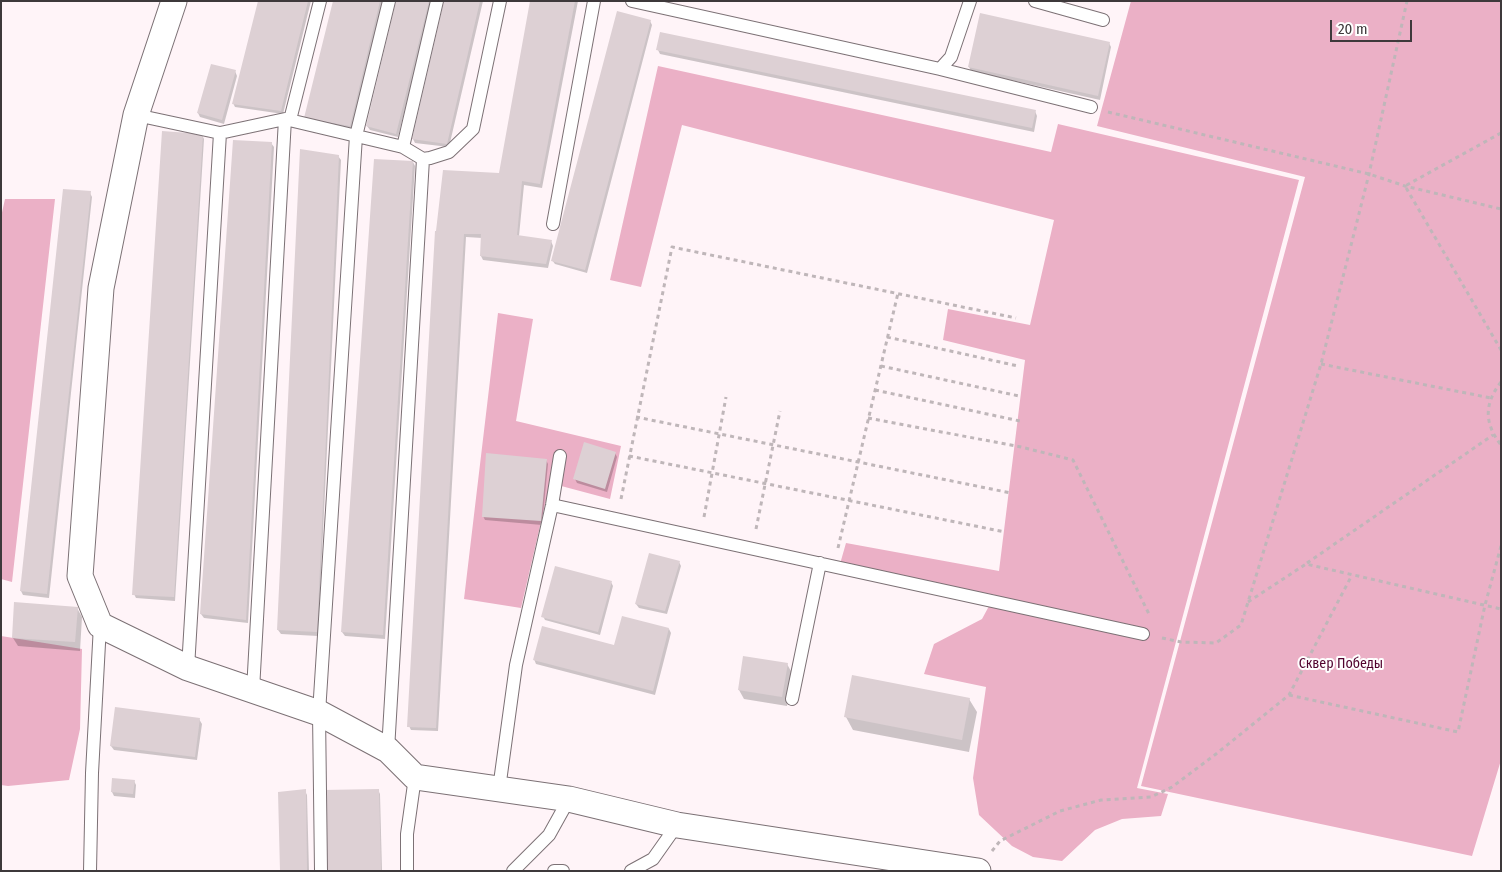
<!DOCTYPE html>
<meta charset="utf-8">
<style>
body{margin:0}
#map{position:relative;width:1502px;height:872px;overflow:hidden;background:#fff4f8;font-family:"Fira Sans Condensed",sans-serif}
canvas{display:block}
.frame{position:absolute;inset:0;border:2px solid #3e393b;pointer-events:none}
.scale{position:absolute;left:1330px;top:20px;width:82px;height:22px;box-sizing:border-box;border:2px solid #3e393b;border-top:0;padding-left:6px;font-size:15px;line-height:18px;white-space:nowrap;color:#3e393b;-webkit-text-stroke:4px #fff;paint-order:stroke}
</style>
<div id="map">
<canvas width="1502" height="872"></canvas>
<div class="frame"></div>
<div class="scale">20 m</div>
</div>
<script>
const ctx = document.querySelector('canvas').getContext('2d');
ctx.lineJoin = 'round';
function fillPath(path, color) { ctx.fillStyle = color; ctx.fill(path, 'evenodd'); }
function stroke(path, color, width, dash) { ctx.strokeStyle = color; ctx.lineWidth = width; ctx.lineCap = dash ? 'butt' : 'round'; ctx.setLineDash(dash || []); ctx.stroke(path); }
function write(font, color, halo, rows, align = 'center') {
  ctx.font = font + ' "Fira Sans Condensed",sans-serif'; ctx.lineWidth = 4; ctx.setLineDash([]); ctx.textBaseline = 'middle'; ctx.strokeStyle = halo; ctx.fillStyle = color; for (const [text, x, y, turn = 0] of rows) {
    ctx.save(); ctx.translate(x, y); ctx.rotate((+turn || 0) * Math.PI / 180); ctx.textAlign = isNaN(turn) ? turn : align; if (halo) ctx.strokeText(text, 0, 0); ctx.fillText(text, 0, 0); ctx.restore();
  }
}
const green = new Path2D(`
 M 1131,1 L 1501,1 L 1501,760 L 1472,856 L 1141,786 L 1305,177 L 1097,126 Z
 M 658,66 L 1051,152 L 1058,124 L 1299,180 L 1137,788 L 1168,794 L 1161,816 L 1122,819 L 1095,830 L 1062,861 L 1033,857 L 1012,846 L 979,815 L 973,778 L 986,687 L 924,674 L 934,644 L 982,619 L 995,595 L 840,564 L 846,543 L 999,571 L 1025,360 L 943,340 L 948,309 L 1030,325 L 1054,220 L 682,125 L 641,287 L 610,280 Z
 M 5,199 L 55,199 L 12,582 L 1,579 L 1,217 Z
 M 498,313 L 533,319 L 516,421 L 621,446 L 610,499 L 550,483 L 521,608 L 464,599 Z
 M 1,636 L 82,649 L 80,729 L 69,780 L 8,786 L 1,785 Z`);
const shadow = new Path2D(`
 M 259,1 L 311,1 L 283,114 L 235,107 L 233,103 Z
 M 334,1 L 383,1 L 352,129 L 308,122 Z
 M 397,1 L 432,1 L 398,137 L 370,130 L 367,126 Z
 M 446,1 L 483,1 L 449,147 L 415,143 L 413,139 Z
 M 531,1 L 578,1 L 542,188 L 524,185 L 519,236 L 551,241 L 553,246 L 548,268 L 483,260 L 481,256 L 482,238 L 466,237 L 438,731 L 411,730 L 409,726 L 436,232 L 500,175 Z
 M 650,21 L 652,25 L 587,273 L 555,264 L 552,260 Z
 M 1109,43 L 1111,47 L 1100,100 L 971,71 L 969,67 Z
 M 658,50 L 1035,111 L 1037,116 L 1034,132 L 660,54 Z
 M 235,71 L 237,76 L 224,124 L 200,117 L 198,113 Z
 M 202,135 L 204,139 L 175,601 L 136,598 L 134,594 Z
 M 271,143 L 274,147 L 248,623 L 204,618 L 201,614 Z
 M 338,156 L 341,160 L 318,636 L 281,634 L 278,630 Z
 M 375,160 L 413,162 L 415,166 L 385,639 L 345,636 L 342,632 Z
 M 90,193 L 92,197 L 49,598 L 23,595 L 21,591 Z
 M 615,453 L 617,457 L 607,492 L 577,483 L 575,479 Z
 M 546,460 L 548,464 L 542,525 L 485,520 L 483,516 Z
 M 679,562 L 681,566 L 667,614 L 639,608 L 636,604 Z
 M 611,582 L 613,586 L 600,635 L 545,620 L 543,616 Z
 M 77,608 L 82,617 L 80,651 L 18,646 L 13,638 Z
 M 669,629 L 671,633 L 655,695 L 536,664 L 534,659 L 615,646 Z
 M 787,664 L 792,673 L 787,706 L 744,699 L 739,690 Z
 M 969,699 L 977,712 L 969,752 L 853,730 L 846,717 Z
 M 199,719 L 202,724 L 197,760 L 114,750 L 111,746 Z
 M 134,781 L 136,785 L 135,798 L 114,796 L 112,792 Z
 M 378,790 L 380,794 L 382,871 L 326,871 Z
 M 305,791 L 307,795 L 309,871 L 281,871 Z`);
const building = new Path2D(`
 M 258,1 L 308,1 L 281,111 L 232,104 Z
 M 333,1 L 380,1 L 350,126 L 304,118 Z
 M 396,1 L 429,1 L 396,134 L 366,126 Z
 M 444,1 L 480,1 L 447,144 L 412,139 Z
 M 530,1 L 575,1 L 540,184 L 522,181 L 517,235 L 552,240 L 546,264 L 480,256 L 481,234 L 464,234 L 436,728 L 407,727 L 435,231 L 436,231 L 443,170 L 499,173 Z
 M 617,11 L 651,20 L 585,270 L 551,261 Z
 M 980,13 L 1110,42 L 1098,96 L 968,67 Z
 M 660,32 L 1036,110 L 1032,128 L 656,50 Z
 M 211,64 L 236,70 L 222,120 L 197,113 Z
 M 162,131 L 203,134 L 174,597 L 132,595 Z
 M 233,140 L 272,142 L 246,620 L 200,614 Z
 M 300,149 L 339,155 L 317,632 L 277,630 Z
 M 374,159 L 413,161 L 383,635 L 341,632 Z
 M 63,189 L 91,191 L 47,594 L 20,591 Z
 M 584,442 L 616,452 L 605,489 L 573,479 Z
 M 486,453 L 547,459 L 541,521 L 482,517 Z
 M 649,553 L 680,561 L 665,611 L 635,604 Z
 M 555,566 L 612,581 L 598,632 L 541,617 Z
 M 14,602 L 78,607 L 75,642 L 12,638 Z
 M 622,616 L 669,628 L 653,691 L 533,660 L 542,626 L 614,645 Z
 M 743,656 L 788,663 L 782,697 L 738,690 Z
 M 852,675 L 970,698 L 962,740 L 844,717 Z
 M 115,707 L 200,718 L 195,757 L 110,746 Z
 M 112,778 L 135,780 L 133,794 L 111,792 Z
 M 306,789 L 307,871 L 280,871 L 278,792 Z
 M 379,789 L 381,871 L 325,871 L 323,790 Z`);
const path = new Path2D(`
 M 1108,112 L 1369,174 L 1405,186 L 1501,209
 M 1501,133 L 1405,186 L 1501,350
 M 887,337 L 1018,366
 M 1321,364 L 1491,398
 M 881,366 L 1019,396
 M 1501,382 C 1484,404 1484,423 1501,445
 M 875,390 L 1020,421
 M 636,417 L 1011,493
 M 868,418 L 1021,447 L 1073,460 L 1149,614
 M 629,456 L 1005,532
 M 621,499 L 672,247 L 1016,318
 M 704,517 L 726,397
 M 756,529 L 780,411
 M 838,548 L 898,293
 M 1307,563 L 1493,435
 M 1248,602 L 1306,564 L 1501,609
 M 1162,638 L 1181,642 L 1216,643 L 1241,625 L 1321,364 L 1369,174 L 1407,1
 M 1289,695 L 1458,732 L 1485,605 L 1501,546
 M 992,851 L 1000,841 L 1060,811 L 1101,800 L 1151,797 L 1172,787 L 1216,754 L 1289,695 L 1352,575`);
const service = new Path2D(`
 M 632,1 L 940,69 L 951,57 L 970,1
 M 1035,1 L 1103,20
 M 940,69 L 1091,107
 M 136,115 L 220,133 L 285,119 L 403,147 L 423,159 L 430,158 L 449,152 L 473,129 L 500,1
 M 290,120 L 320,1
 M 403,147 L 437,1
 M 553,224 L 594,1
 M 552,505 L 1143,634
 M 188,668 L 220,133
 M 253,690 L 285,119
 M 792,699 L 820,563
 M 388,750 L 423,159
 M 499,789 L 516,665 L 552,505 L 560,456
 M 90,871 L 92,773 L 100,625
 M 321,871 L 319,713 L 356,136 L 389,1
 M 407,871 L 407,834 L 415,777
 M 513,871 L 549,835 L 569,799
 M 554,871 L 563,871
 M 631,871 L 653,859 L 677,825`);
const minor = new Path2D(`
 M 174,1 L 136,115 L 101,288 L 80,576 L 100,625 L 188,668 L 319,713 L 388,750 L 415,777 L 569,799 L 677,825 L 978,871`);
const parkNames = [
 ["Сквер Победы",1341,664]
];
fillPath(green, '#ebb0c6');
fillPath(shadow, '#0003');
fillPath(building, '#ddd0d4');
stroke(service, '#7c7175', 14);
stroke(minor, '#7c7175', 27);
stroke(path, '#bfb6b9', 3, [4, 4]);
stroke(service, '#fff', 12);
stroke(minor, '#fff', 25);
write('14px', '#51022e', '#fff', parkNames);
</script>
